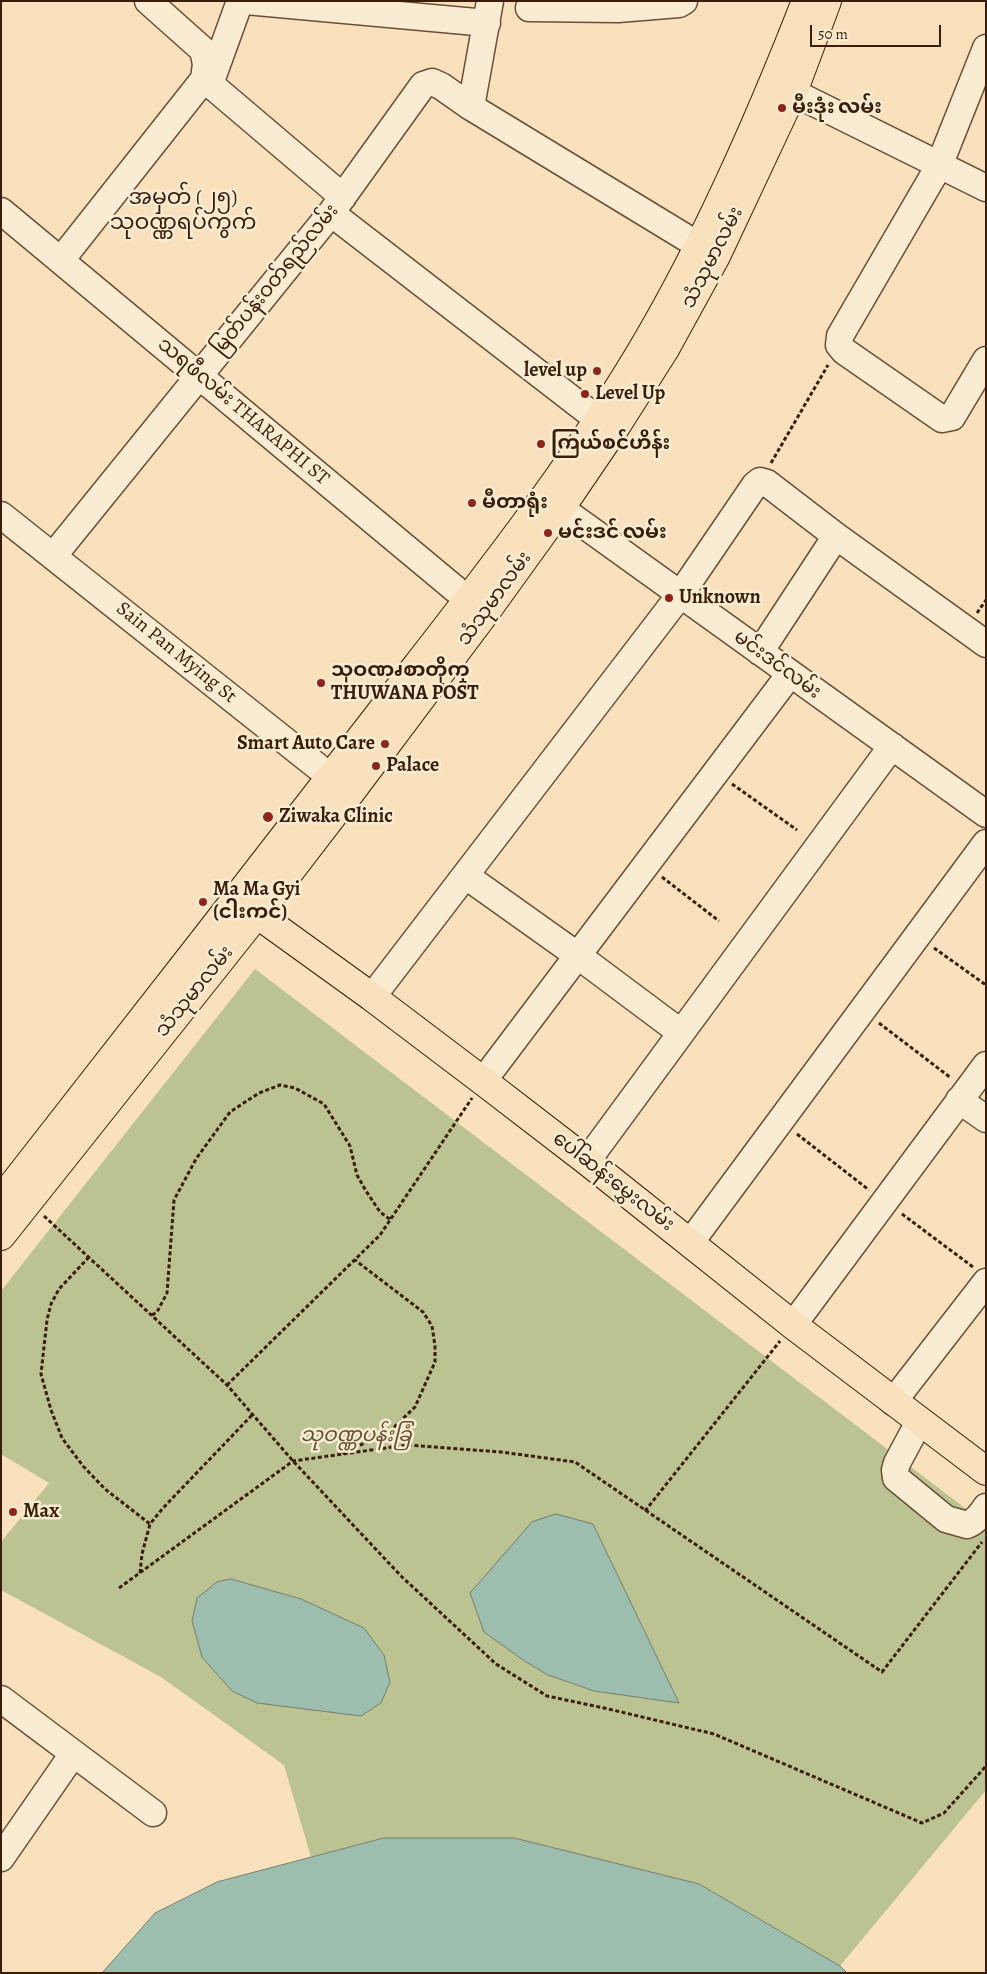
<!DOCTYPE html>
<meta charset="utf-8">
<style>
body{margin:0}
#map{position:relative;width:987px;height:1974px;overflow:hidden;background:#f8e1bc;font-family:Alegreya,serif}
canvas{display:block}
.frame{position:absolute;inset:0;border:2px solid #3b1e09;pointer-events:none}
.scale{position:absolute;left:810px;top:25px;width:131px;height:22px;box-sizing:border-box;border:2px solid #3b1e09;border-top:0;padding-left:6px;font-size:15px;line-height:18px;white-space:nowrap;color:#3b1e09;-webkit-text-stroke:4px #faecd3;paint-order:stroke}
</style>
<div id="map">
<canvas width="987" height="1974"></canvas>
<div class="frame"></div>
<div class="scale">50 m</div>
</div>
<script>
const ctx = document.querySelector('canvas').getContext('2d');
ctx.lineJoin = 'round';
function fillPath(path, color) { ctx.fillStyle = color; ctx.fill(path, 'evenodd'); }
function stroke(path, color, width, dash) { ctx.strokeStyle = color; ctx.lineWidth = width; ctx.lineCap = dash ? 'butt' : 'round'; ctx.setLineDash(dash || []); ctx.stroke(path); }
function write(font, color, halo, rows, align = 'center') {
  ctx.font = font + ' Alegreya,"Noto Sans Myanmar",serif'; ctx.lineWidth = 5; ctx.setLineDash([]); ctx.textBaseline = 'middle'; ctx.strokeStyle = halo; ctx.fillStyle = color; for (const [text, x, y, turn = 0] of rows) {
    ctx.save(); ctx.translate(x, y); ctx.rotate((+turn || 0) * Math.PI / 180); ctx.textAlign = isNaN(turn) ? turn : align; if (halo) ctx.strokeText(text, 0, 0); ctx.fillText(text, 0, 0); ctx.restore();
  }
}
const green = new Path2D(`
 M 255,969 L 986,1524 L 986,1790 L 840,1966 L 699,1884 L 384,1838 L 311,1857 L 284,1765 L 161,1677 L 1,1590 L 1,1542 L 49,1483 L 1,1454 L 1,1291 Z`);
const water = new Path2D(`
 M 556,1514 L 593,1524 L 679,1703 L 594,1691 L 548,1675 L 523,1660 L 484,1632 L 470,1593 L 532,1522 Z
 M 231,1579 L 301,1599 L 364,1628 L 384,1655 L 390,1682 L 381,1703 L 361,1716 L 257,1703 L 232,1691 L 202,1657 L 192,1621 L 197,1598 L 217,1582 Z
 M 384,1838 L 514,1838 L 699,1884 L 840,1966 L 847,1973 L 102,1973 L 155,1913 L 217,1882 Z`);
const path = new Path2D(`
 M 771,463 L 828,365
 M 977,613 L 986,600
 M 732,784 L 797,830
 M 662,877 L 719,921
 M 934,948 L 986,985
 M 879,1023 L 951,1078
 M 797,1134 L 869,1190
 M 902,1214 L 973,1267
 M 44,1216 L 227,1385 L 293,1461 L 401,1576 L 496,1664 L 547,1696 L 604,1708 L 714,1734 L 922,1823 L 944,1813 L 986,1766
 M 89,1257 L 59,1289 L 51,1304 L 47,1320 L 41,1374 L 51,1410 L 62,1438 L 83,1466 L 105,1489 L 150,1524 L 163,1508 L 253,1414
 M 152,1315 L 157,1312 L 167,1293 L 174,1200 L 196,1159 L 230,1112 L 259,1093 L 280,1085 L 295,1088 L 324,1104 L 350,1146 L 357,1175 L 366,1191 L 380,1212 L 391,1220
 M 227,1385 L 380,1235 L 472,1098
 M 342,1453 L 388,1433 L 415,1407 L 435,1362 L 435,1346 L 432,1326 L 423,1312 L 355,1260
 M 645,1511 L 780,1341
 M 140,1573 L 142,1554 L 150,1524
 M 119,1588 L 293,1461 L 407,1445 L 501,1452 L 575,1462 L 882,1672 L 982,1542`);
const minor = new Path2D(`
 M 148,1 L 203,50 L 206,64 L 204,79
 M 246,1 L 487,23
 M 529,8 L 618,9 L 679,4 L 684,1
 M 986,48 L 939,166 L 840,336 L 839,345 L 844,351 L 942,419 L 952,417 L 986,360
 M 774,83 L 986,188
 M 210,84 L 343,197
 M 471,107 L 490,1
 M 1,211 L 484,613
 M 331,213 L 613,431
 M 61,260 L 204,79 L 210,84 L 240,1
 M 545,497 L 986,814
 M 1,515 L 347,790
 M 54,555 L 331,213 L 423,85 L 432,82 L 441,86 L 471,107 L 716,256
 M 760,652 L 836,536
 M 466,876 L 577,955 L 680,1032
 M 372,997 L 680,595 L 755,485 L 760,481 L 767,483 L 836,536 L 986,644
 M 483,1081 L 790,674
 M 959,1100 L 986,1119
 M 587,1161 L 892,746
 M 690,1243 L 986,843
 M 793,1325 L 986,1065
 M 893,1402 L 986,1282
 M 919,1422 L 897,1463 L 895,1470 L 896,1478 L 946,1519 L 967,1525 C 975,1522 981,1515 986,1507
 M 1,1699 L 153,1813
 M 1,1858 L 73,1754`);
const major = new Path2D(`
 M 243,904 L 372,997 L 483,1081 L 587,1161 L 793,1325 L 986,1471
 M 1,1200 C 127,1040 252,878 377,717 C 472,594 571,472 649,338 C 710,233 762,114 806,1
 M 1,1236 L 257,914 L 350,793 L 485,613 L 560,509 L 613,431 L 665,349 L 716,256 L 793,92 L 827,1`);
const markers = [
 [782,108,5,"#8f2418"],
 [597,371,5,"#8f2418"],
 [585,394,5,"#8f2418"],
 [541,444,5,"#8f2418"],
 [472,503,5,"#8f2418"],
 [548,533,5,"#8f2418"],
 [669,598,5,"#8f2418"],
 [321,683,5,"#8f2418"],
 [385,744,5,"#8f2418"],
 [376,766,5,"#8f2418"],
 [268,817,6,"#8f2418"],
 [203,902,5,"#8f2418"],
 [13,1512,5,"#8f2418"]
];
const poiNames = [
 ["မီးဒုံး လမ်း",792,108],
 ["level up",587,371,"right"],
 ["Level Up",595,394],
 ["ကြယ်စင်ဟိန်း",551,444],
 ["မီတာရုံး",482,503],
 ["မင်းဒင် လမ်း",558,533],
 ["Unknown",679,598],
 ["သုဝဏၧစာတိုက္",331,671],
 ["THUWANA POST",331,694],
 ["Smart Auto Care",375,744,"right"],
 ["Palace",386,766],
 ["Ziwaka Clinic",279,817],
 ["Ma Ma Gyi",213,890],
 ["(ငါးကင်)",213,913],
 ["Max",23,1512]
];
const streetNames = [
 ["သံသုမာလမ်း",713,258,-63],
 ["မြတ်ပန်းဝတ်ရည်လမ်း",276,280,-51],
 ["သရဖီလမ်း THARAPHI ST",243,412,40],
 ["သံသုမာလမ်း",495,599,-54],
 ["Sain Pan Mying St",176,653,39],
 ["မင်းဒင်လမ်း",777,665,36],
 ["သံသုမာလမ်း",195,992,-51],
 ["ပေါ်ဆန်းမွှေးလမ်း",613,1182,38]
];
const parkNames = [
 ["သုဝဏ္ဏပန်းခြံ",356,1436]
];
const quarterNames = [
 ["အမှတ် (၂၅)",183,199],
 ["သုဝဏ္ဏရပ်ကွက်",183,224]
];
fillPath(green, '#bbc392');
fillPath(water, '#9dbeaf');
stroke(water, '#767e6d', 1);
stroke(minor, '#6a4f36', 29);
stroke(major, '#3b1e09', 30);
stroke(path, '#3b1e09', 3, [4, 2.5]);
stroke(minor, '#faecd3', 26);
stroke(major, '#f8e1bc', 28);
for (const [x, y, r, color] of markers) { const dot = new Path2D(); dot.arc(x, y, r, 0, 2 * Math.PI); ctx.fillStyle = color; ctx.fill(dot); stroke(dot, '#faecd3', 2); }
write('bold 20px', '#3b1e09', '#faecd3', poiNames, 'left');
write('20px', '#3b1e09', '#faecd3', streetNames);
write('italic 20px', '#615032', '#faecd3', parkNames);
write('22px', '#3b1e09', '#faecd3', quarterNames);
</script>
